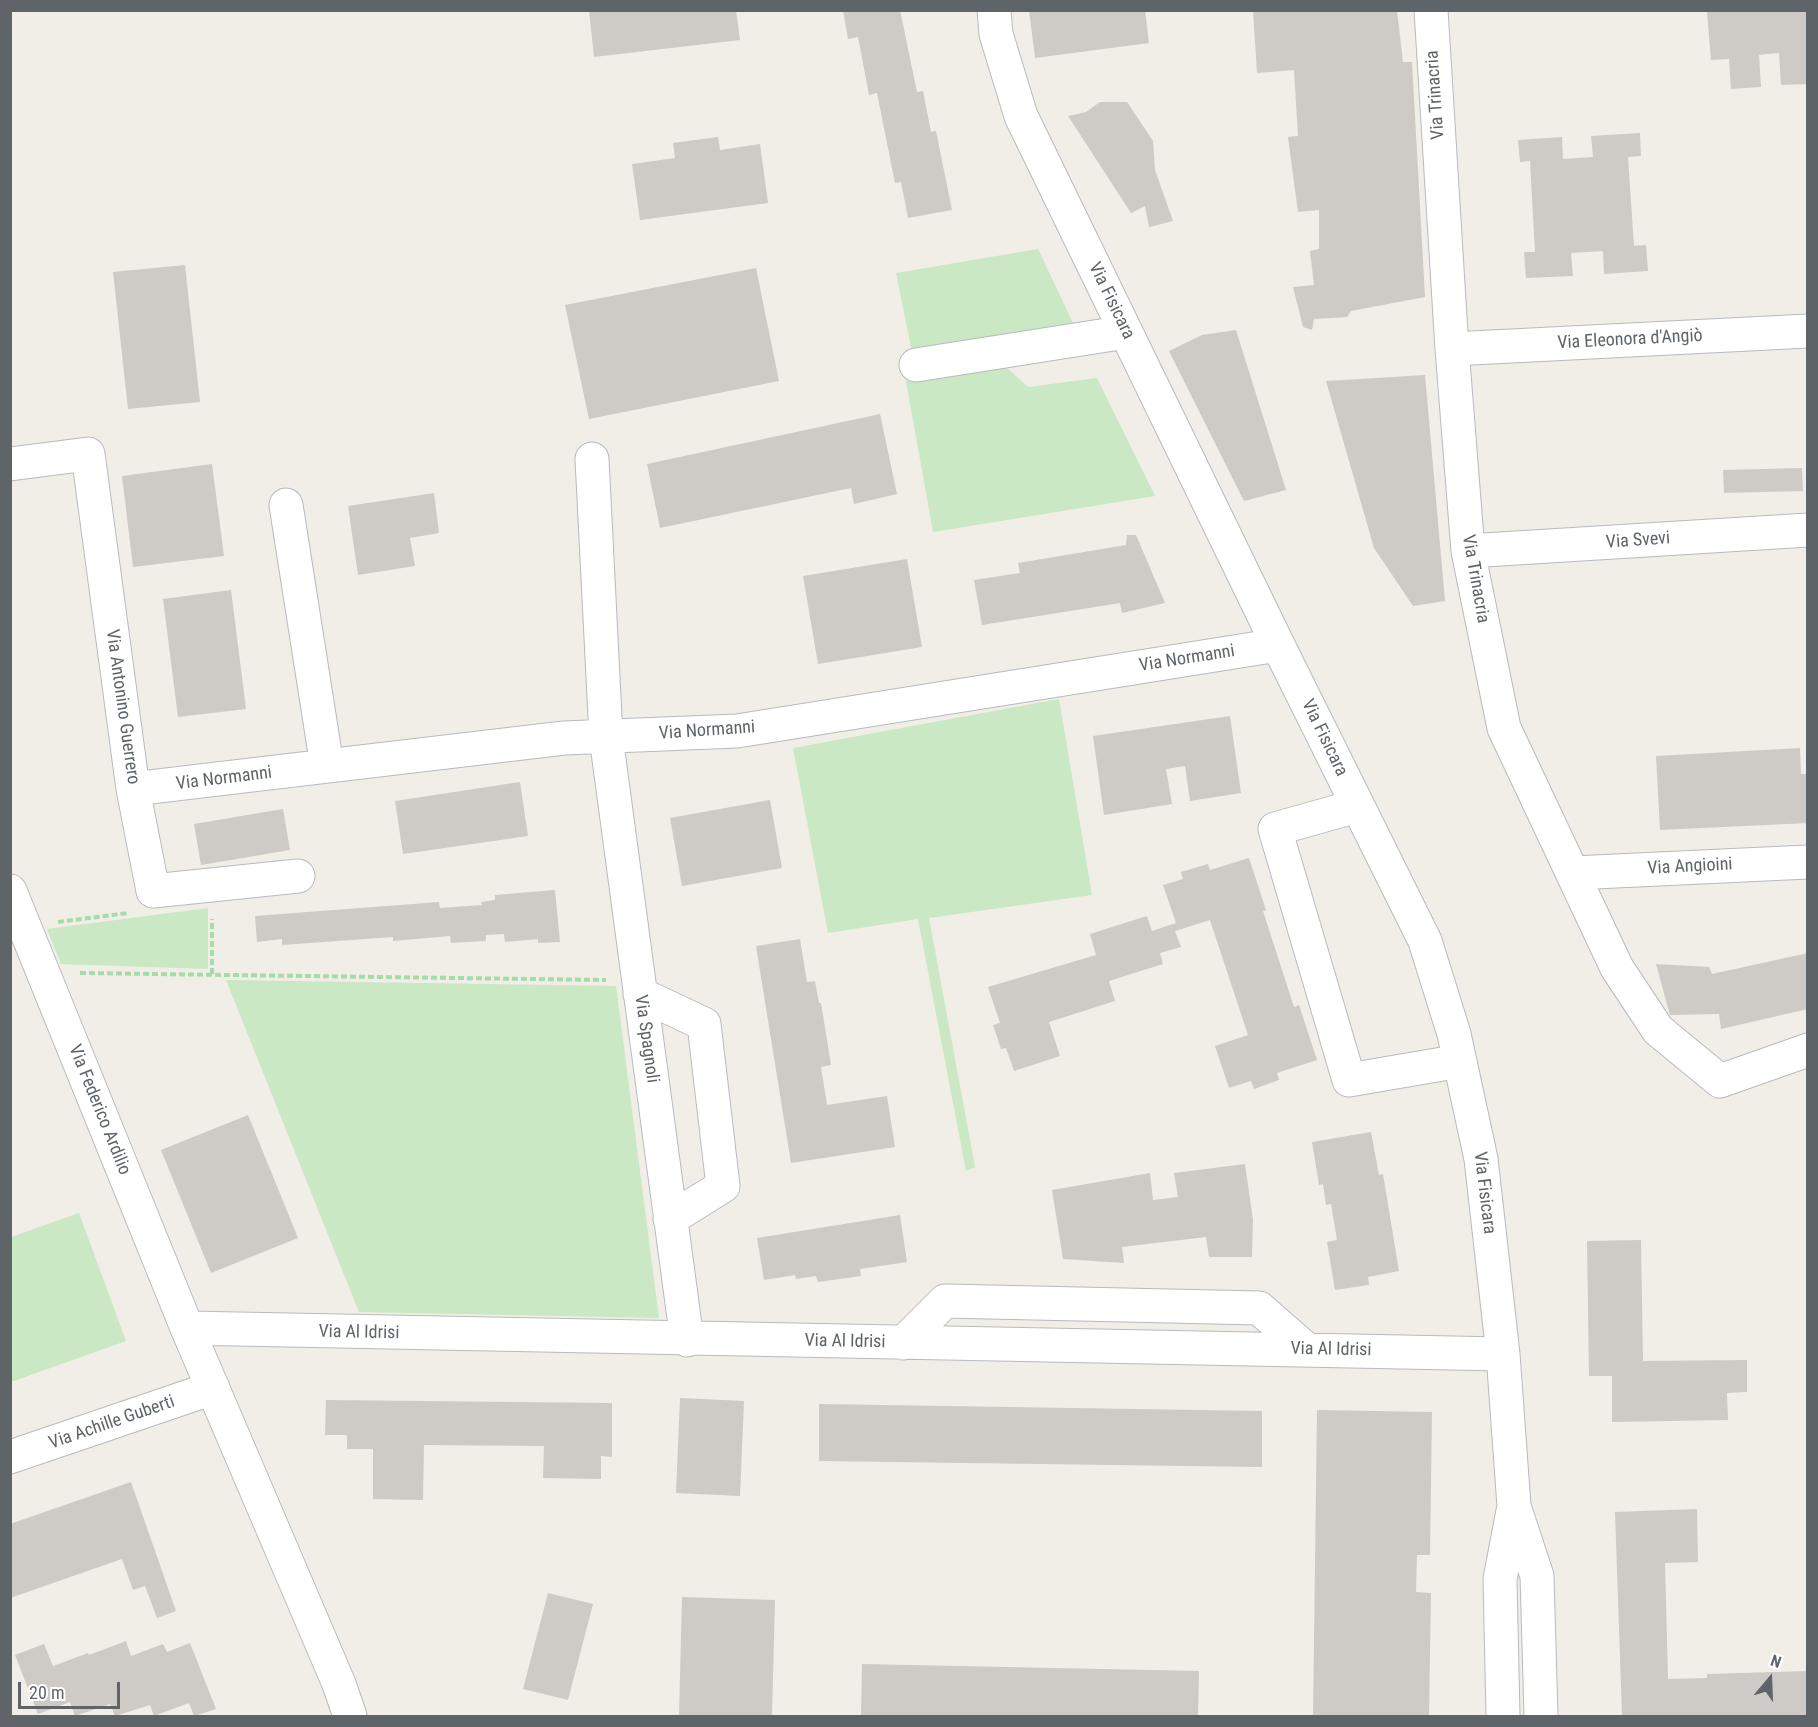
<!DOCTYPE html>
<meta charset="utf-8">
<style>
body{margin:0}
#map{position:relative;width:1818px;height:1727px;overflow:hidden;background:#f1ede7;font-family:"Roboto Condensed",sans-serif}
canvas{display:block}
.frame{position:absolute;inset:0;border:12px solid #5e6468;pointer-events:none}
.north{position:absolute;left:1740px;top:1649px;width:60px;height:60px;-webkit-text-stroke:4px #fff;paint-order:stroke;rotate:19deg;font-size:16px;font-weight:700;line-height:24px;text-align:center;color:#5e6468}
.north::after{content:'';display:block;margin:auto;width:21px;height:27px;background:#5e6468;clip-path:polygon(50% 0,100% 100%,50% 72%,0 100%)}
.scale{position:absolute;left:18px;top:1682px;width:102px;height:27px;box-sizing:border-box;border:3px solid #5e6468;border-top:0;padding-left:8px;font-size:18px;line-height:21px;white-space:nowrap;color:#5e6468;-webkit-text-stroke:4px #fff;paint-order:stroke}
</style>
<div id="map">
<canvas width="1818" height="1727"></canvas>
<div class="frame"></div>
<div class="north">N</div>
<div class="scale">20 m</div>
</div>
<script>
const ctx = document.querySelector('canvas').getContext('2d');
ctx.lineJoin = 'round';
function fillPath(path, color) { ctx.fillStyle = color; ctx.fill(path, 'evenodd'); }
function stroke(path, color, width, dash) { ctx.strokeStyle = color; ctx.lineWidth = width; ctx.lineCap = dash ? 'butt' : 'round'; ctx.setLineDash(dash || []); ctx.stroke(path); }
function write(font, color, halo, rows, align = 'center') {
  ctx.font = font + ' "Roboto Condensed",sans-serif'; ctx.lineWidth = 6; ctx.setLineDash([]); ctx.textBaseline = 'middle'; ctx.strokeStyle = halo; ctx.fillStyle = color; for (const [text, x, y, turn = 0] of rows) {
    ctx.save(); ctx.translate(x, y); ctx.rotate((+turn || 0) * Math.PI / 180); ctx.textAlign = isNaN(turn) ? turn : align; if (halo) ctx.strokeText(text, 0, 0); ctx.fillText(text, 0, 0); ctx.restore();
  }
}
const green = new Path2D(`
 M 1038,249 L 1074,325 L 912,352 L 896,273 Z
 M 1006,367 L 1028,387 L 1097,378 L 1155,496 L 933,532 L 906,381 Z
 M 1059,699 L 1092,895 L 929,918 L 975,1167 L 966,1171 L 918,919 L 828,933 L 793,748 Z
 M 208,908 L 208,969 L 61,964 L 47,929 Z
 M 226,980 L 616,986 L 659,1318 L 359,1312 Z
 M 79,1213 L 126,1341 L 11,1382 L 11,1237 Z`);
const building = new Path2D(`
 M 589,10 L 736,10 L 740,40 L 594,57 Z
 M 843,10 L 900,10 L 917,92 L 923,91 L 931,132 L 936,131 L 952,210 L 908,218 L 901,182 L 895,183 L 877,93 L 869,95 L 858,37 L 848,39 Z
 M 1029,10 L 1145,10 L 1149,43 L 1035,58 Z
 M 1253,10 L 1397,10 L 1403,62 L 1412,62 L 1425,297 L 1351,311 L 1347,317 L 1314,319 L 1312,330 L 1303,327 L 1293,287 L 1314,285 L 1310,251 L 1319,249 L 1319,210 L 1298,212 L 1288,137 L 1298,136 L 1294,70 L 1257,73 Z
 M 1727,10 L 1808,10 L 1808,84 L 1781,85 L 1779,53 L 1759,55 L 1761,87 L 1731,89 L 1729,59 L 1711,60 L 1707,12 Z
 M 1100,102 L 1127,102 L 1153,141 L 1155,170 L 1173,221 L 1149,227 L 1145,206 L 1131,213 L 1068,116 L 1086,112 Z
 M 1640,133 L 1641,156 L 1628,157 L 1634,246 L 1646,245 L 1648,271 L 1604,274 L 1603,251 L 1571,253 L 1573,276 L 1526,278 L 1524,252 L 1535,252 L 1530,161 L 1520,162 L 1518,140 L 1562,137 L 1563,159 L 1593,157 L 1591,136 Z
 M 718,137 L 720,150 L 760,144 L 768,203 L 640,220 L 632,164 L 675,158 L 673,143 Z
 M 185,265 L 200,402 L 128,409 L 113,272 Z
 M 756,268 L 779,381 L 589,419 L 565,305 Z
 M 1236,330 L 1286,490 L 1244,501 L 1169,351 L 1202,335 Z
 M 1425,375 L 1445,601 L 1413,606 L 1374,548 L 1326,381 Z
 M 880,414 L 897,494 L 854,504 L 851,488 L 660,528 L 647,464 Z
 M 212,464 L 224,556 L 133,567 L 122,476 Z
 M 1802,468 L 1803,491 L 1724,493 L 1723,470 Z
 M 434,493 L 439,533 L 410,538 L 415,566 L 358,575 L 348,506 Z
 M 1127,535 L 1136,535 L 1165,603 L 1122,613 L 1120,603 L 982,625 L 974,580 L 1020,573 L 1018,563 L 1126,545 Z
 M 907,559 L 922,647 L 818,664 L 803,576 Z
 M 231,590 L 246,709 L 178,717 L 163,599 Z
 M 1230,716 L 1241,793 L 1190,801 L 1185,766 L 1166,769 L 1172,804 L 1104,815 L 1093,736 Z
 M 1800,748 L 1801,774 L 1808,774 L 1808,823 L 1660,830 L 1656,756 Z
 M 520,782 L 528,836 L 403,854 L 395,801 Z
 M 770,800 L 782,868 L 682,886 L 670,818 Z
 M 283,809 L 290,850 L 201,865 L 194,824 Z
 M 1249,858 L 1266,910 L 1263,911 L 1294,1007 L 1299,1005 L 1317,1060 L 1277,1073 L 1279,1080 L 1254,1089 L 1251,1081 L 1229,1088 L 1215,1046 L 1248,1035 L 1210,920 L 1175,931 L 1181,947 L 1160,953 L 1163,964 L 1109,981 L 1115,1001 L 1049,1022 L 1060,1056 L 1014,1071 L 1006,1048 L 1001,1049 L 993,1025 L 1000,1023 L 988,987 L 1096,955 L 1090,934 L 1147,916 L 1152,931 L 1176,923 L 1163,885 L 1183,879 L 1181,872 L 1208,864 L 1210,870 Z
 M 555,890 L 560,942 L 538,943 L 538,939 L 505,942 L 504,934 L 486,935 L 486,941 L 451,943 L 450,936 L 393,941 L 393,937 L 282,945 L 282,939 L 257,942 L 255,916 L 439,902 L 440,908 L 482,905 L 481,902 L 495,900 L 495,895 Z
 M 800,939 L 807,982 L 815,981 L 819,1003 L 821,1003 L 831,1065 L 821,1067 L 827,1105 L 887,1096 L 895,1147 L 791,1163 L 756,946 Z
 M 1808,953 L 1808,1009 L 1721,1029 L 1719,1014 L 1670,1015 L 1656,964 L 1709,967 L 1712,974 Z
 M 248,1115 L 298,1238 L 211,1273 L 161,1150 Z
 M 1371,1132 L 1379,1175 L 1383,1174 L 1399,1271 L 1368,1277 L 1369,1285 L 1335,1290 L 1327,1242 L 1337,1240 L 1331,1204 L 1326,1205 L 1323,1184 L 1319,1185 L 1312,1142 Z
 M 1245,1164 L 1253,1220 L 1252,1257 L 1209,1257 L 1206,1237 L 1122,1247 L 1124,1263 L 1063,1259 L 1052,1190 L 1150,1173 L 1153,1200 L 1178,1197 L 1174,1173 Z
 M 900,1215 L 907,1262 L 860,1269 L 861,1276 L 818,1282 L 816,1276 L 796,1279 L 795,1275 L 764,1280 L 757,1238 Z
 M 1641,1240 L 1643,1361 L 1747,1360 L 1747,1392 L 1727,1393 L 1728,1420 L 1612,1422 L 1612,1376 L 1589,1376 L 1587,1241 Z
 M 680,1398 L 744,1401 L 740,1496 L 676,1493 Z
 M 326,1400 L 612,1403 L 612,1457 L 601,1456 L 601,1479 L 543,1478 L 544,1446 L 424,1445 L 423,1500 L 373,1499 L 373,1449 L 347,1449 L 347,1435 L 325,1435 Z
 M 819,1404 L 1262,1411 L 1262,1467 L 819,1461 Z
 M 1317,1410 L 1432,1412 L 1430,1555 L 1417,1555 L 1416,1592 L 1431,1593 L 1429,1716 L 1313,1716 Z
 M 131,1482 L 176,1611 L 157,1618 L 145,1586 L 133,1590 L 122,1559 L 10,1598 L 10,1524 Z
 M 1697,1509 L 1698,1562 L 1665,1563 L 1668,1679 L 1707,1678 L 1707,1674 L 1808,1671 L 1808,1716 L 1622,1716 L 1615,1512 Z
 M 548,1593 L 593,1604 L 568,1700 L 523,1689 Z
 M 682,1597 L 775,1600 L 772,1716 L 679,1716 Z
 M 126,1641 L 131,1656 L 163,1644 L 167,1652 L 190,1643 L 216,1709 L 194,1716 L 189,1703 L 154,1716 L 150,1705 L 115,1716 L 110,1704 L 75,1716 L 70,1702 L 38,1714 L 15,1655 L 44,1644 L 53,1666 L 88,1653 L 89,1655 Z
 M 862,1664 L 1199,1671 L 1198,1716 L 861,1716 Z`);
const path = new Path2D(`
 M 58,922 L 128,913
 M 80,973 L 606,980
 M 212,974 L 212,919`);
const minor = new Path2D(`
 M 994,10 L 996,34 L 1021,116 L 1278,645 L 1425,941 L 1454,1034 L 1481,1159 L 1503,1354 L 1514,1506 L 1537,1576 L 1541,1716
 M 1431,10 L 1452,349 L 1468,551 L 1504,728 L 1617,968 L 1658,1030 L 1720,1081 L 1808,1050
 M 1452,349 L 1808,331
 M 916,365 L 1126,332
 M 592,459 L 606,737 L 687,1340
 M 10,464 L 88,454 L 133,789 L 153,891 L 298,876
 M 286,505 L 327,766
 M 1468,551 L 1808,530
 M 133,789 L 564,738 L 737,731 L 1278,645
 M 1357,806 L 1275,829 L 1349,1080 L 1460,1061
 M 1573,873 L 1808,862
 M 10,891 L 187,1328 L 339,1684 L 350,1716
 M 640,994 L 704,1024 L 723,1186 L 670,1219
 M 187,1328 L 1503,1354
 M 903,1343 L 945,1301 L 1259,1308 L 1307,1350
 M 10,1457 L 213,1388
 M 1503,1716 L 1500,1579 L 1513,1511`);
const streetNames = [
 ["Via Trinacria",1436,95,-94],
 ["Via Fisicara",1111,301,64],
 ["Via Eleonora d'Angiò",1630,340,-3],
 ["Via Svevi",1638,541,-4],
 ["Via Trinacria",1475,579,80],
 ["Via Normanni",1187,659,-9],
 ["Via Antonino Guerrero",122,707,82],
 ["Via Normanni",707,731,-4],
 ["Via Fisicara",1324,738,64],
 ["Via Normanni",224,779,-7],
 ["Via Angioini",1690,867,-3],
 ["Via Spagnoli",646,1039,82],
 ["Via Federico Ardilio",99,1110,68],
 ["Via Fisicara",1484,1193,83],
 ["Via Al Idrisi",359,1333,1],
 ["Via Al Idrisi",845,1342,1],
 ["Via Al Idrisi",1331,1350,1],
 ["Via Achille Guberti",112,1423,-19]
];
fillPath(green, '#cae8c3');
fillPath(building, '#cecac6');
stroke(minor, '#b7bbbe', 35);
stroke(path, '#a6dbaa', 4, [6, 3]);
stroke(minor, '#fff', 33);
write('18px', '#5e6468', '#fff', streetNames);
</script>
